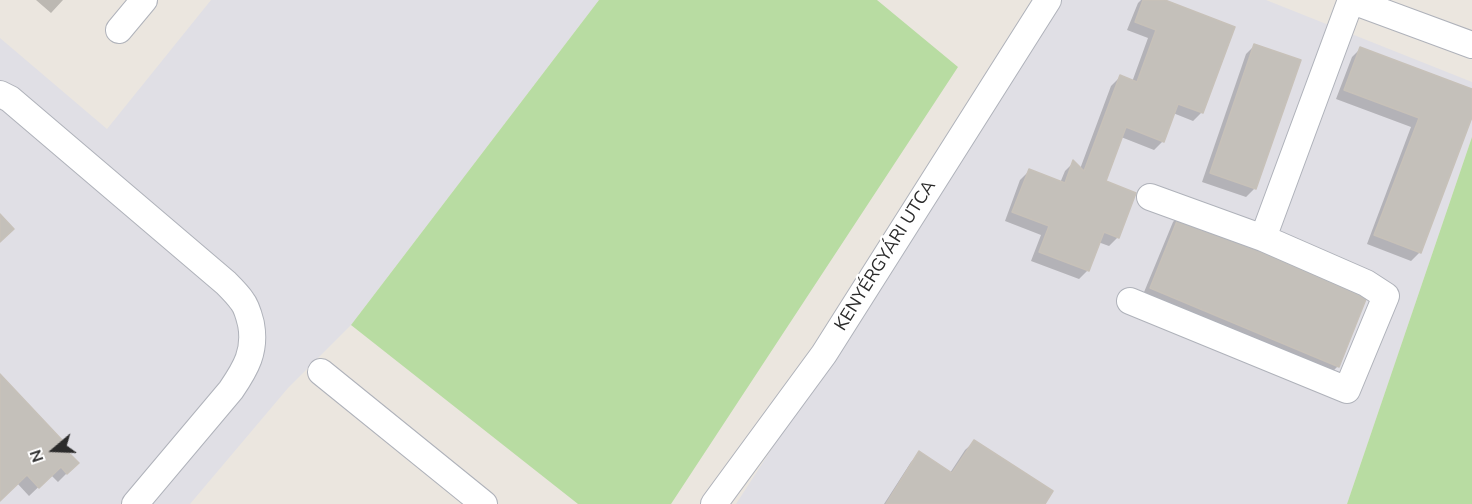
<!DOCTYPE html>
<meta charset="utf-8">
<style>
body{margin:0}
#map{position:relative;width:1472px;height:504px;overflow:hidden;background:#ebe6df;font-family:"Nunito Sans",sans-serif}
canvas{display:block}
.north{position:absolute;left:24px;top:420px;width:60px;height:60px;-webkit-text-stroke:4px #fff;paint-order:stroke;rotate:251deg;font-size:16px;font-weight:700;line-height:24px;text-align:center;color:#2b2b2b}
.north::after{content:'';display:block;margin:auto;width:21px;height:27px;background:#2b2b2b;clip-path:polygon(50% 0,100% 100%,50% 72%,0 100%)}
</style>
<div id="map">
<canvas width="1472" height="504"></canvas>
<div class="north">N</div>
</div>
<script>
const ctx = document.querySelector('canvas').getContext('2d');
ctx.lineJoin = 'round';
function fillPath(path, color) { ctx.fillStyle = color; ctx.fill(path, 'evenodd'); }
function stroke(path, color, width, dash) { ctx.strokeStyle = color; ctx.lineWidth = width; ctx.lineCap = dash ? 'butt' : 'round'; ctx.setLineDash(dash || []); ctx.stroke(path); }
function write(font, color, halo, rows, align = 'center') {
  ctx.font = font + ' "Nunito Sans",sans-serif'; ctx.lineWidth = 4.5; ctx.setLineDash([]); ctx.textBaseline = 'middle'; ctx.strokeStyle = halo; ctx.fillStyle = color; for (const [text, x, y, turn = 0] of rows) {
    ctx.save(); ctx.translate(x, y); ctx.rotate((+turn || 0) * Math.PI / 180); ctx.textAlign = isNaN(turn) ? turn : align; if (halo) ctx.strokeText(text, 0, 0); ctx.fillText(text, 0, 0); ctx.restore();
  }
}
const industrial = new Path2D(`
 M 211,0 L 599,0 L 351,325 L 288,388 L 190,504 L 0,504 L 0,38 L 107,129 Z
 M 1062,0 L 1266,0 L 1472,82 L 1472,137 L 1347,504 L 736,504 Z`);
const green = new Path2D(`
 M 599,0 L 877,0 L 958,67 L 671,504 L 578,504 L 351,325 Z
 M 1472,137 L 1472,504 L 1347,504 Z`);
const shadow = new Path2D(`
 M 36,0 L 63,0 L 51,13 Z
 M 1141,0 L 1161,0 L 1202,112 L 1193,121 L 1173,113 L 1163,141 L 1154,150 L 1121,137 L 1104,182 L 1118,237 L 1109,246 L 1098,242 L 1088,270 L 1079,279 L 1031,261 L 1041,235 L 1005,221 L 1020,180 L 1029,171 L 1060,183 L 1065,171 L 1073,163 L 1080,169 L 1111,86 L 1120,77 L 1132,82 L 1148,38 L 1127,30 L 1138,3 Z
 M 1255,45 L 1255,188 L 1246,197 L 1202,182 L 1246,54 Z
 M 1361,48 L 1472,90 L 1472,113 L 1420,252 L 1411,261 L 1367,244 L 1411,127 L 1336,99 L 1352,57 Z
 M 1181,213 L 1338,366 L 1329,375 L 1142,297 L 1173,222 Z
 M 0,376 L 77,463 L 58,482 L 51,475 L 29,496 L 17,483 L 0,499 Z
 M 974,442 L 1043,504 L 884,504 L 911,462 L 920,453 L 950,473 L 965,450 Z`);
const building = new Path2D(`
 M 1143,0 L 1165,0 L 1235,27 L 1203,113 L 1178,104 L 1164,142 L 1126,127 L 1106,181 L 1136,193 L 1119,238 L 1104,232 L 1089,271 L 1039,252 L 1049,226 L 1012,212 L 1029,169 L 1065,183 L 1073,160 L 1084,171 L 1120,75 L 1137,82 L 1156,30 L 1135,22 Z
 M 1254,44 L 1301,60 L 1256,189 L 1210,173 Z
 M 1360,47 L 1472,89 L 1472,117 L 1421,253 L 1374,235 L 1419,118 L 1344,90 Z
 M 1181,211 L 1370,289 L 1339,367 L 1150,288 Z
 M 0,214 L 14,229 L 0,242 Z
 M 0,374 L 63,441 L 60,444 L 79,463 L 67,474 L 61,467 L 39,488 L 27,475 L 0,501 Z
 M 974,440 L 1053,491 L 1045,504 L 886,504 L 919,451 L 952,473 Z`);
const minor = new Path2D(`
 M 1350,0 L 1472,45
 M 119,30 L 144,0
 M 0,94 L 10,99 L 226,283 C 232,289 238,295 242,301 C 247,307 249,316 251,324 C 256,351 246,368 231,390 L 135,504
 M 1150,197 L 1263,238 L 1351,0
 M 1130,301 L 1347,390 L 1386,296 L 1366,283 L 1263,238
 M 321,372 L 484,504
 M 714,504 L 824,354 L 1048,0`);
const streetNames = [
 ["KENYÉRGYÁRI UTCA",886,256,-58]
];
fillPath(industrial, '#e0dfe5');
fillPath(green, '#b8dca2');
fillPath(shadow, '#0003');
fillPath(building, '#c4c0ba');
stroke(building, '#c7c1b9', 1.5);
stroke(minor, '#afb2ba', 28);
stroke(minor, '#fff', 26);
write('18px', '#2b2b2b', '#fff', streetNames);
</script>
